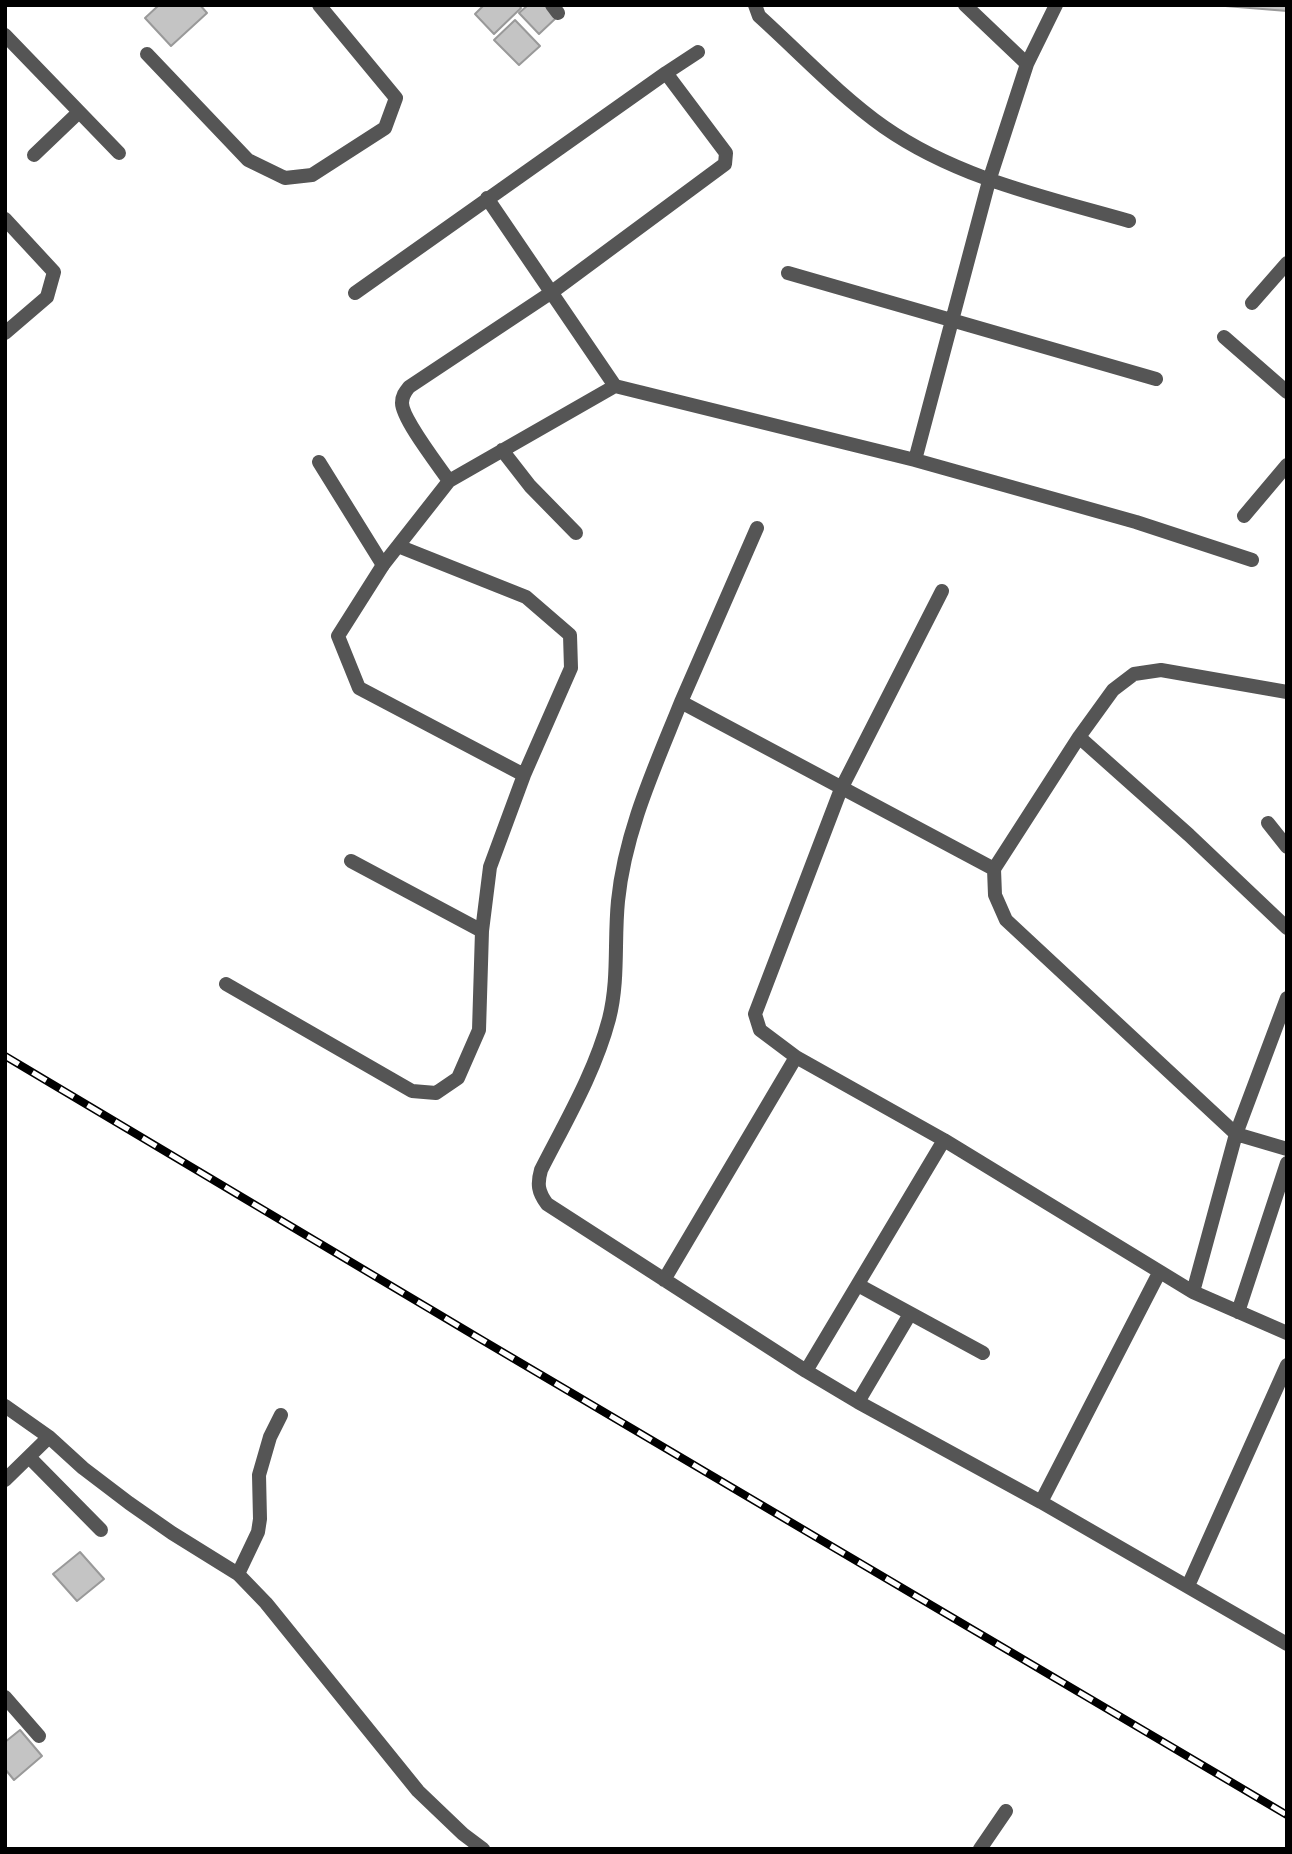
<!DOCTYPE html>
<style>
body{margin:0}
#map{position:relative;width:1292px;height:1854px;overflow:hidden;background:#fff;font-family:"Golos Text",sans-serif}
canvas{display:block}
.frame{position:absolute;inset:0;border:7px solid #000;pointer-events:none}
</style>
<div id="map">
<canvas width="1292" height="1854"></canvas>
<div class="frame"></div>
</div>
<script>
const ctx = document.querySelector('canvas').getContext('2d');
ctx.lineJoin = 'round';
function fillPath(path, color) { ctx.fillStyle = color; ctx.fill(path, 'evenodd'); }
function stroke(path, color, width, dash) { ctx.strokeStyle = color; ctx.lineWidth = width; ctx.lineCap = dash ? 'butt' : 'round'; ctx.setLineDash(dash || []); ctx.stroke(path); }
const building = new Path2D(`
 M 159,5 L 200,5 L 207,13 L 171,46 L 145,18 Z
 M 484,5 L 519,5 L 521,8 L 494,34 L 475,14 Z
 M 528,5 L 546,5 L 557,17 L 539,34 L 519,13 Z
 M 1213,5 L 1287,5 L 1287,11 Z
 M 515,20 L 540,46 L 519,65 L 494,40 Z
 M 80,1552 L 104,1579 L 77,1601 L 53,1574 Z
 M 20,1730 L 42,1756 L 14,1780 L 5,1769 L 5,1742 Z`);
const service = new Path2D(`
 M 1252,303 L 1287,263
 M 319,462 L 383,565`);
const minor = new Path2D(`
 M 552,5 L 558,13
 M 755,5 L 759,16 C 800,53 839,95 884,127 C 957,178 1045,197 1129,221
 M 965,5 L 1027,64
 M 5,35 L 119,153
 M 147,54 L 248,160 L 285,178 L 312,175 L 385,128 L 396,98 L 319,5
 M 34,155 L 79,112
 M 487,198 L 615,386 L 915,460 L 1136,522 L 1252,560
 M 5,219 L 54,272 L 47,297 L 5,333
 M 788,273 L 1156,379
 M 355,293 L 666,73
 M 1224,337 L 1287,392
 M 615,386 L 449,481 C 439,466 402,419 402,403 C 402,396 405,392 409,387 L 552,292 L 725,164 L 726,153 L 666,73 L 698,52
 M 502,450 L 530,486 L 576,533
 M 915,460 L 989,181 L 1027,64 L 1056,5
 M 449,481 L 383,565 L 338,636 L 359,688 L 524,775
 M 1244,516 L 1287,465
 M 757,528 L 681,702 L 994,869
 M 1287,692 L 1161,670 L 1134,674 L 1113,690 L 1079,737 L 994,869 L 995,895 L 1006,920 L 1236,1134 L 1287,1149
 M 681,702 C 655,767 625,831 618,901 C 614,941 619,980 609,1019 C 595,1072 566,1121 541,1170 C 537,1184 538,1192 547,1204 L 806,1371
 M 1079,737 L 1189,835 L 1287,928
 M 1268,823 L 1287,847
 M 351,861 L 482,931
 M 226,984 L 412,1091 L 436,1093 L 458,1078 L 479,1030 L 482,931 L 490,867 L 524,775 L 571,668 L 570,635 L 526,597 L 398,546
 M 1287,998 L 1236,1134 L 1193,1292 L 1287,1333
 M 796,1057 L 944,1140 L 1193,1292
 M 944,1140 L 806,1371 L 858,1402 L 1041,1502 L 1287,1644
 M 664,1280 L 796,1057 L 760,1030 L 755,1014 L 841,789 L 942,591
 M 858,1285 L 983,1353
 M 1238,1312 L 1287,1163
 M 858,1402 L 910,1314
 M 5,1406 L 49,1437 L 83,1468 L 129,1503 L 172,1533 L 238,1574 L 266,1603 L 418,1791 L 463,1834 L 483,1849
 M 29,1457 L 101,1530
 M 5,1480 L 49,1437
 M 1041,1502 L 1159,1273
 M 238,1574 L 258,1532 L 260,1519 L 259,1475 L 270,1437 L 281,1415
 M 1188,1586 L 1287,1365
 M 5,1697 L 39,1736
 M 980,1849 L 1006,1811`);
const rail = new Path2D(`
 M 5,1056 L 482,1340 L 1287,1815`);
fillPath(building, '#c4c4c4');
stroke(building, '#999', 2);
stroke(service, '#555', 14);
stroke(minor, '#555', 14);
stroke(rail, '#000', 8);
stroke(rail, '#fff', 5, [16]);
</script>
